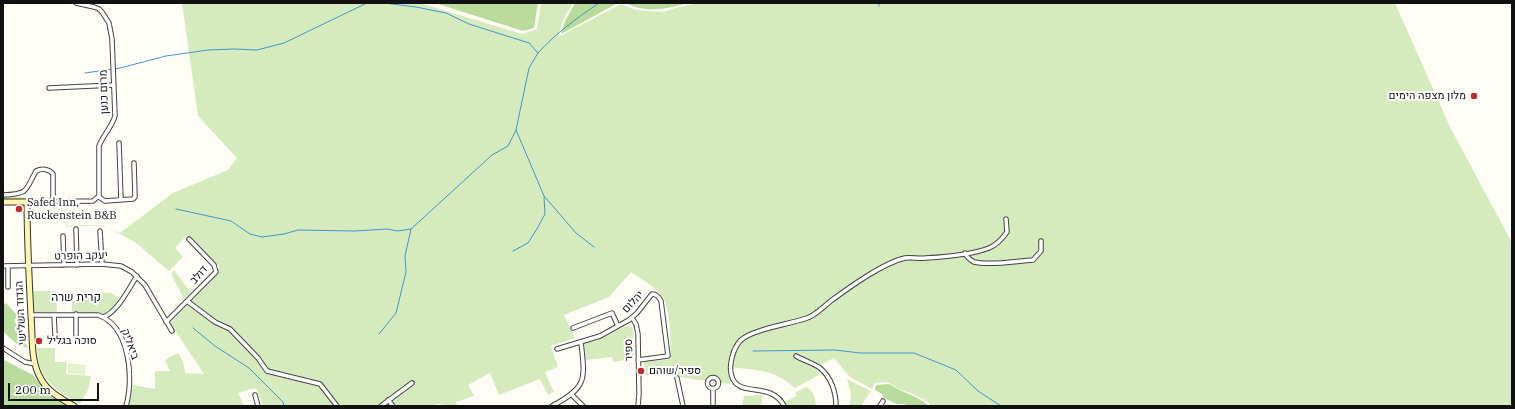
<!DOCTYPE html>
<meta charset="utf-8">
<style>
body{margin:0}
#map{position:relative;width:1515px;height:409px;overflow:hidden;background:#fffdf5;font-family:"IBM Plex Serif",serif}
canvas{display:block}
.frame{position:absolute;inset:0;border:4px solid #111;pointer-events:none}
.scale{position:absolute;left:8px;top:383px;width:91px;height:18px;box-sizing:border-box;border:2px solid #111;border-top:0;padding-left:5px;font-size:12px;line-height:14px;white-space:nowrap;color:#111;-webkit-text-stroke:3px #fff;paint-order:stroke}
</style>
<div id="map">
<canvas width="1515" height="409"></canvas>
<div class="frame"></div>
<div class="scale">200 m</div>
</div>
<script>
const ctx = document.querySelector('canvas').getContext('2d');
ctx.lineJoin = 'round';
function fillPath(path, color) { ctx.fillStyle = color; ctx.fill(path, 'evenodd'); }
function stroke(path, color, width, dash) { ctx.strokeStyle = color; ctx.lineWidth = width; ctx.lineCap = dash ? 'butt' : 'round'; ctx.setLineDash(dash || []); ctx.stroke(path); }
function write(font, color, halo, rows, align = 'center') {
  ctx.font = font + ' "IBM Plex Serif",Heebo,serif'; ctx.lineWidth = 4; ctx.setLineDash([]); ctx.textBaseline = 'middle'; ctx.strokeStyle = halo; ctx.fillStyle = color; for (const [text, x, y, turn = 0] of rows) {
    ctx.save(); ctx.translate(x, y); ctx.rotate((+turn || 0) * Math.PI / 180); ctx.textAlign = isNaN(turn) ? turn : align; if (halo) ctx.strokeText(text, 0, 0); ctx.fillText(text, 0, 0); ctx.restore();
  }
}
const green = new Path2D(`
 M 182,3 L 420,3 L 522,34 L 537,29 L 541,3 L 573,3 L 563,20 L 558,37 L 621,4 L 637,10 L 664,12 L 675,8 L 698,3 L 1395,3 L 1450,127 L 1511,241 L 1512,241 L 1512,406 L 931,406 L 927,401 L 913,394 L 899,389 L 887,382 L 875,383 L 872,389 L 850,377 L 834,358 L 815,368 L 821,374 L 795,388 C 773,369 757,370 729,367 L 730,384 L 671,376 L 645,375 L 644,362 L 671,359 C 670,341 672,309 661,295 C 654,286 641,279 631,272 L 609,297 L 564,315 L 575,338 L 551,346 L 558,367 L 545,372 L 554,392 L 548,395 L 540,379 L 499,395 L 490,373 L 468,385 L 474,396 L 456,402 L 457,406 L 437,404 L 432,406 L 263,406 L 256,388 L 238,393 L 244,406 L 129,406 L 133,385 L 155,389 L 155,371 L 170,371 L 165,360 L 178,353 L 183,361 L 185,373 L 204,374 L 170,323 L 218,274 L 219,266 L 188,234 L 175,248 L 183,257 L 169,271 L 135,242 L 110,229 L 103,226 L 78,226 L 67,227 L 66,223 L 63,222 L 60,199 L 3,199 L 3,197 L 61,198 L 63,221 L 66,222 L 68,226 C 89,224 102,224 120,233 L 173,193 L 228,170 L 237,158 L 198,116 Z
 M 174,270 L 191,293 L 184,299 L 171,274 Z
 M 33,291 L 56,291 L 57,312 L 34,312 Z
 M 83,292 L 111,293 L 119,298 L 112,309 L 105,314 L 72,312 L 72,302 L 84,301 Z
 M 626,326 L 630,326 L 633,328 L 634,358 L 613,362 L 612,357 L 586,360 L 584,343 L 602,338 Z
 M 37,348 L 55,348 L 55,362 L 67,362 L 66,374 L 91,376 L 88,390 L 80,404 C 54,388 38,381 37,348 Z
 M 847,379 L 871,391 L 861,406 L 850,406 L 851,393 Z
 M 806,387 C 814,391 815,397 816,406 L 786,406 L 784,402 L 797,396 L 795,393 Z
 M 763,395 L 761,406 L 742,406 L 744,396 Z`);
const forest = new Path2D(`
 M 435,3 L 538,3 L 534,28 L 523,31 Z
 M 575,3 L 618,3 L 561,34 L 565,21 Z
 M 625,3 L 689,3 C 664,9 650,14 625,3 Z
 M 6,303 L 18,316 L 14,320 L 28,348 C 17,345 10,339 3,331 L 3,305 Z
 M 4,360 L 33,375 L 45,391 L 68,406 L 3,406 L 3,361 Z
 M 889,384 C 902,393 917,395 929,406 L 910,406 L 903,404 L 897,404 L 888,400 L 884,398 L 882,394 L 875,390 L 876,385 Z`);
const pitch = new Path2D(`
 M 68,363 L 86,365 L 85,375 L 68,373 Z`);
const stream = new Path2D(`
 M 384,3 L 416,7 L 446,13 L 469,24 L 529,43 L 538,53 C 556,33 577,18 599,3
 M 879,3 L 879,6
 M 85,73 L 120,68 L 166,56 L 208,50 L 234,49 L 257,50 L 284,43 L 367,3
 M 516,130 L 544,196 L 576,233 L 594,247
 M 176,209 L 231,221 L 250,234 L 262,237 L 284,234 L 298,230 L 355,231 L 387,229 L 398,231 L 411,229 L 492,155 L 508,146 L 516,130 L 529,68 L 538,53
 M 513,251 L 528,243 L 538,227 L 545,214 L 544,197
 M 193,328 L 215,346 L 249,368 L 283,402 L 284,406
 M 379,334 L 396,313 L 406,272 L 405,256 L 411,229
 M 753,351 L 835,350 L 860,353 L 914,353 L 956,370 L 978,391 L 1001,406`);
const street = new Path2D(`
 M 49,88 L 114,85
 M 119,143 L 121,200
 M 3,195 C 29,194 25,191 36,171 C 42,168 49,169 53,174 L 53,202
 M 99,197 L 105,201 L 133,199 L 135,197 L 134,163
 M 27,202 L 93,201 L 99,196 L 99,146 C 103,135 112,127 115,116 L 112,39 L 109,23 L 102,12 L 99,9 L 94,7 L 76,3
 M 76,229 L 77,265
 M 100,231 L 102,264
 M 63,236 L 64,265
 M 965,253 C 967,257 970,260 974,262 C 990,266 1016,261 1033,260 L 1041,251 L 1041,241
 M 3,266 L 102,264 L 121,266 L 132,272 L 145,285 L 172,331
 M 8,266 L 8,287
 M 187,301 L 215,322 L 230,329 L 258,358 L 267,371 L 320,384 L 337,406
 M 76,314 L 76,335
 M 31,315 L 98,315 C 130,326 134,379 126,406
 M 54,315 L 55,335
 M 103,317 C 117,313 129,288 137,276
 M 632,318 L 636,324 L 638,334 L 639,394 L 638,406
 M 166,322 L 216,272 L 214,265 L 189,239
 M 573,328 L 612,313 L 618,326
 M 3,348 L 25,362 L 35,364
 M 557,349 L 600,336 L 629,320 L 637,313 L 652,294 C 657,294 659,297 661,301 L 668,356 L 638,360
 M 796,356 C 803,360 815,364 820,368 C 831,377 836,392 836,406
 M707.5 383a5.5 5.5 0 1 1 11 0a5.5 5.5 0 1 1-11 0Z
 M 677,378 L 683,406
 M 713,389 L 713,406
 M 255,395 L 258,406
 M 572,395 L 583,406
 M 388,400 L 393,406
 M 381,406 L 412,383
 M 552,406 C 588,387 585,379 581,342
 M 784,406 C 772,381 739,398 732,377 C 728,366 733,348 741,340 C 753,329 791,324 807,318 C 816,315 824,306 832,300 C 850,287 883,263 905,258 C 912,257 919,259 926,258 C 943,257 974,254 989,248 C 997,245 1002,239 1007,232 L 1006,219
 M 880,406 L 883,401`);
const secondary = new Path2D(`
 M 3,202 L 27,202 C 27,240 29,278 31,316 C 33,337 30,361 41,379 C 48,392 62,399 74,406`);
const markers = [
 [1474,96,4,"#c4262e"],
 [19,209,4,"#c4262e"],
 [39,341,4,"#c4262e"],
 [641,371,4,"#c4262e"]
];
const streetNames = [
 ["מרום כנען",104,92,-92],
 ["יעקב הופרט",81,256,-1],
 ["דולב",199,275,-48],
 ["יהלום",633,302,-47],
 ["הגדוד השלישי",21,313,-93],
 ["ביאליק",130,344,70],
 ["ספיר",629,350,-91]
];
const poiNames = [
 ["מלון מצפה הימים",1466,96,"right"],
 ["Safed Inn,",27,203],
 ["Ruckenstein B&B",27,216],
 ["סוכה בגליל",47,341],
 ["ספיר/שוהם",649,371]
];
const neighbourhoodNames = [
 ["קרית שרה",76,298]
];
fillPath(green, '#d5ebbd');
fillPath(forest, '#b9dc9c');
fillPath(pitch, '#e6f2cf');
stroke(stream, '#3f96cf', 1);
stroke(street, '#444', 5.5);
stroke(secondary, '#333', 7);
stroke(street, '#fff', 3.5);
stroke(secondary, '#fff6b0', 5);
for (const [x, y, r, color] of markers) { const dot = new Path2D(); dot.arc(x, y, r, 0, 2 * Math.PI); ctx.fillStyle = color; ctx.fill(dot); stroke(dot, '#fff', 1.5); }
write('11px', '#111', '#fff', streetNames);
write('11px', '#111', '#fff', poiNames, 'left');
write('12px', '#111', '#fff', neighbourhoodNames);
</script>
